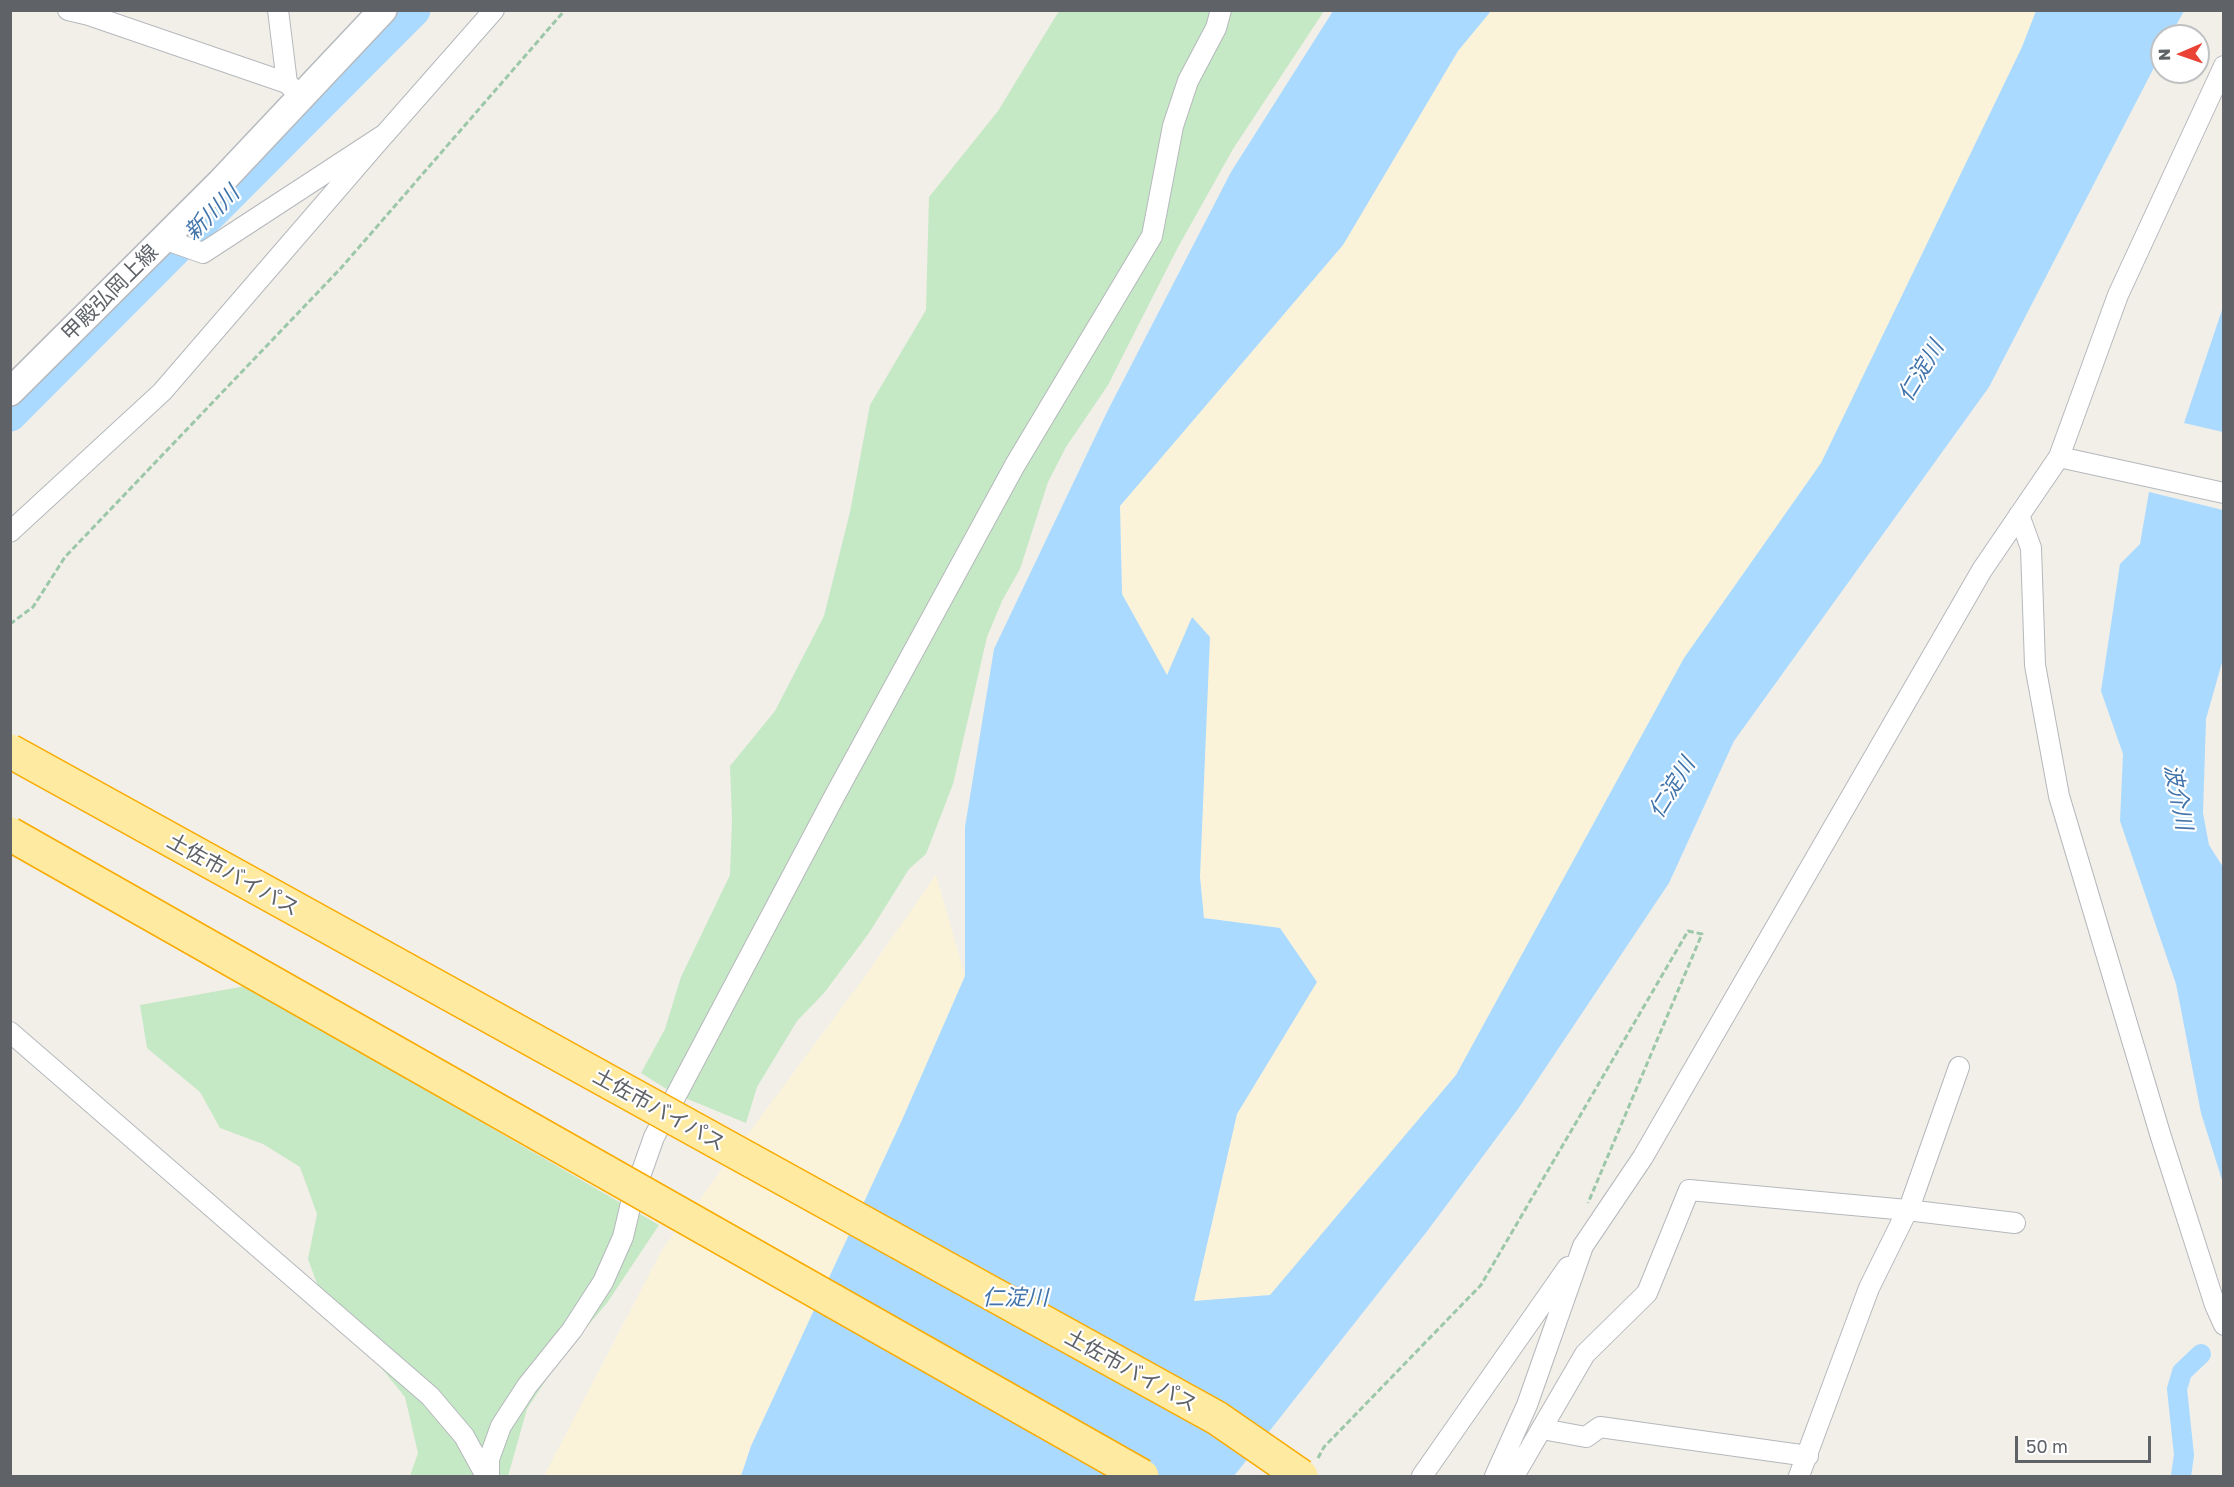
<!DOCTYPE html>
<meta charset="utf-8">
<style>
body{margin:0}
#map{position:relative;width:2234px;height:1487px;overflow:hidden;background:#f1efe8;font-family:"Golos Text",sans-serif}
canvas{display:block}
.frame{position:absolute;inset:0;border:12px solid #5f6368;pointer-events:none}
.north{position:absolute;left:2150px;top:24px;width:60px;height:60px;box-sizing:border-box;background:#fff;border:2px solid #bfc1c3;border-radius:50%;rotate:268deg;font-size:16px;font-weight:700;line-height:24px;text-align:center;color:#5f6368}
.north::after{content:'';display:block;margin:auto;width:21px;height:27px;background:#ea4335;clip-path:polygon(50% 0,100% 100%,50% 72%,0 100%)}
.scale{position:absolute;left:2015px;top:1436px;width:136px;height:27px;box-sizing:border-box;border:3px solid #5f6368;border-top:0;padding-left:8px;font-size:18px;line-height:21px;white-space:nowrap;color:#5f6368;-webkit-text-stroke:4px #fff;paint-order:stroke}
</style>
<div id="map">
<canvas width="2234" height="1487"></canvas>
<div class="frame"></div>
<div class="north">N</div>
<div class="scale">50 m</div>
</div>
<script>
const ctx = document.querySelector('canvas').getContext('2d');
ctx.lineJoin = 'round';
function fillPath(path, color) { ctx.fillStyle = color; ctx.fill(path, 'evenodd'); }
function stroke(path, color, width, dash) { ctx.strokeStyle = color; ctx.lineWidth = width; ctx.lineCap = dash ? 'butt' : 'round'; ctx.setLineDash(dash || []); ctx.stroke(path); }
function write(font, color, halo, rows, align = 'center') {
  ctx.font = font + ' "Golos Text","Noto Sans JP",sans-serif'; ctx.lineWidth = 4.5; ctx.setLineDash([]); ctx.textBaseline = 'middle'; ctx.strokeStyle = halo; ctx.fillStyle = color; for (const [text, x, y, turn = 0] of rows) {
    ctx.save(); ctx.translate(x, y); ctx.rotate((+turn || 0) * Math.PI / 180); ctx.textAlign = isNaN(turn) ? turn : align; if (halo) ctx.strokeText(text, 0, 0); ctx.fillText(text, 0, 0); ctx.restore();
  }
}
const green = new Path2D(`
 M 1059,11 L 1324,11 L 1233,149 L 1177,249 L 1108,385 L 1066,447 L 1048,482 L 1020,569 L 1002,601 L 987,637 L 953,784 L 926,854 L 909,869 L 869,933 L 824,993 L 797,1021 L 757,1087 L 746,1123 L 673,1093 L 641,1073 L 665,1029 L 681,977 L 730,875 L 732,820 L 730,766 L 775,711 L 824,616 L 850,512 L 870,405 L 926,310 L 929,197 L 998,111 Z
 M 246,986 L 659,1225 L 607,1303 L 561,1357 L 527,1409 L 508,1476 L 410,1476 L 418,1453 L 405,1397 L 321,1294 L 308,1259 L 317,1214 L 300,1167 L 263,1144 L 220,1128 L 200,1092 L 147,1048 L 140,1005 Z`);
const sand = new Path2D(`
 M 1491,11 L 2036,11 L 2022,47 L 1821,463 L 1684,658 L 1456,1075 L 1270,1295 L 1194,1301 L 1237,1114 L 1316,981 L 1280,928 L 1204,918 L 1200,877 L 1167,675 L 1122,594 L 1120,506 L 1343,245 L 1458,51 Z
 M 936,875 L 965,976 L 902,1120 L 751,1446 L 741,1476 L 544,1476 L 662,1250 L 863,979 Z`);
const water = new Path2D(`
 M 1333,11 L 1491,11 L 1458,51 L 1343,245 L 1120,506 L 1122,594 L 1167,675 L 1192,617 L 1210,637 L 1200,877 L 1204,918 L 1280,928 L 1317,982 L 1237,1114 L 1194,1301 L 1270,1295 L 1456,1075 L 1684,658 L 1821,463 L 2022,47 L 2036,11 L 2184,11 L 2170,36 L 2162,36 L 2162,52 L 1989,387 L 1734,741 L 1669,883 L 1518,1109 L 1428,1230 L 1234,1476 L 741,1476 L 751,1446 L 902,1120 L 965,976 L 965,827 L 994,649 L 1108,410 L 1231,172 Z
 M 2223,307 L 2223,432 L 2184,423 Z
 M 2149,492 L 2223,510 L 2223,659 L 2206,719 L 2203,813 L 2209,845 L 2223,867 L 2223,1183 L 2201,1113 L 2176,984 L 2120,821 L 2123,754 L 2101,691 L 2120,564 L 2140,544 Z`);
const canal = new Path2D(`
 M 2181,1476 L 2184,1455 L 2177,1389 L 2182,1372 L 2201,1354`);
const river = new Path2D(`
 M 10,415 L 414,10`);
const path = new Path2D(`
 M 10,624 L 33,607 L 65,557 L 341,268 L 565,10
 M 1318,1458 L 1324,1447 L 1481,1285 L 1688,931 L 1702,934 L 1588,1203`);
const minor = new Path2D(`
 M 68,10 L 89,15 L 287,83 L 302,98
 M 278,10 L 287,83
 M 164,239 L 203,253 L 385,134 L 494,10
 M 2059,457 L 2224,493
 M 2019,515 L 2031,548 L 2035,665 L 2059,796 L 2161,1137 L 2215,1305 L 2224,1325
 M 10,532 L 162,392 L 383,136
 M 10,1032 L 430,1396 L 464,1436 L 486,1476
 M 1542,1429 L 1586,1437 L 1600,1427 L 1808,1456
 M 489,1476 L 489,1459 L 501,1426 L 527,1386 L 572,1330 L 603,1282 L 623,1237 L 632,1199 L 654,1137 L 834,797 L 1015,465 L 1152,236 L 1173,126 L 1188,81 L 1216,28 L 1221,10
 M 1422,1476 L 1568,1267
 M 1495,1476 L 1527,1405 L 1583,1246 L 1643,1157 L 1982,570 L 2059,457 L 2118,295 L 2224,66
 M 1514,1476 L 1585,1354 L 1647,1293 L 1689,1190 L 1907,1210 L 2015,1223
 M 1799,1476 L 1869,1288 L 1911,1203 L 1959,1067`);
const secondary = new Path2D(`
 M 10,392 L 220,183 L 383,10`);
const trunkBridge = new Path2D(`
 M 10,751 L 1217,1418 L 1301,1476
 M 10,834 L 1142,1476`);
const streetNames = [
 ["甲殿弘岡上線",110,293,-45],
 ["土佐市バイパス",233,875,29],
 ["土佐市バイパス",659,1110,29],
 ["土佐市バイパス",1131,1371,29]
];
const waterNames = [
 ["新川川",212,213,-45],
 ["仁淀川",1921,371,-59],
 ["仁淀川",1672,788,-58],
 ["波介川",2178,797,79],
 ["仁淀川",1015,1298]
];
fillPath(green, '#c5e8c5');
fillPath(sand, '#fbf3d9');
fillPath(water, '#aadaff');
stroke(canal, '#aadaff', 20);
stroke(river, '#aadaff', 33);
stroke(minor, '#b5b8bc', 22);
stroke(secondary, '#b6babf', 30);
stroke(path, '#9cc7a9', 3, [6, 3]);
stroke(minor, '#fff', 20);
stroke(secondary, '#fff', 27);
stroke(trunkBridge, '#f9ab00', 36, []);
stroke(trunkBridge, '#feeaa1', 33);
write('21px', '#5f6368', '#fff', streetNames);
write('italic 22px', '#4174aa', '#fff', waterNames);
</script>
